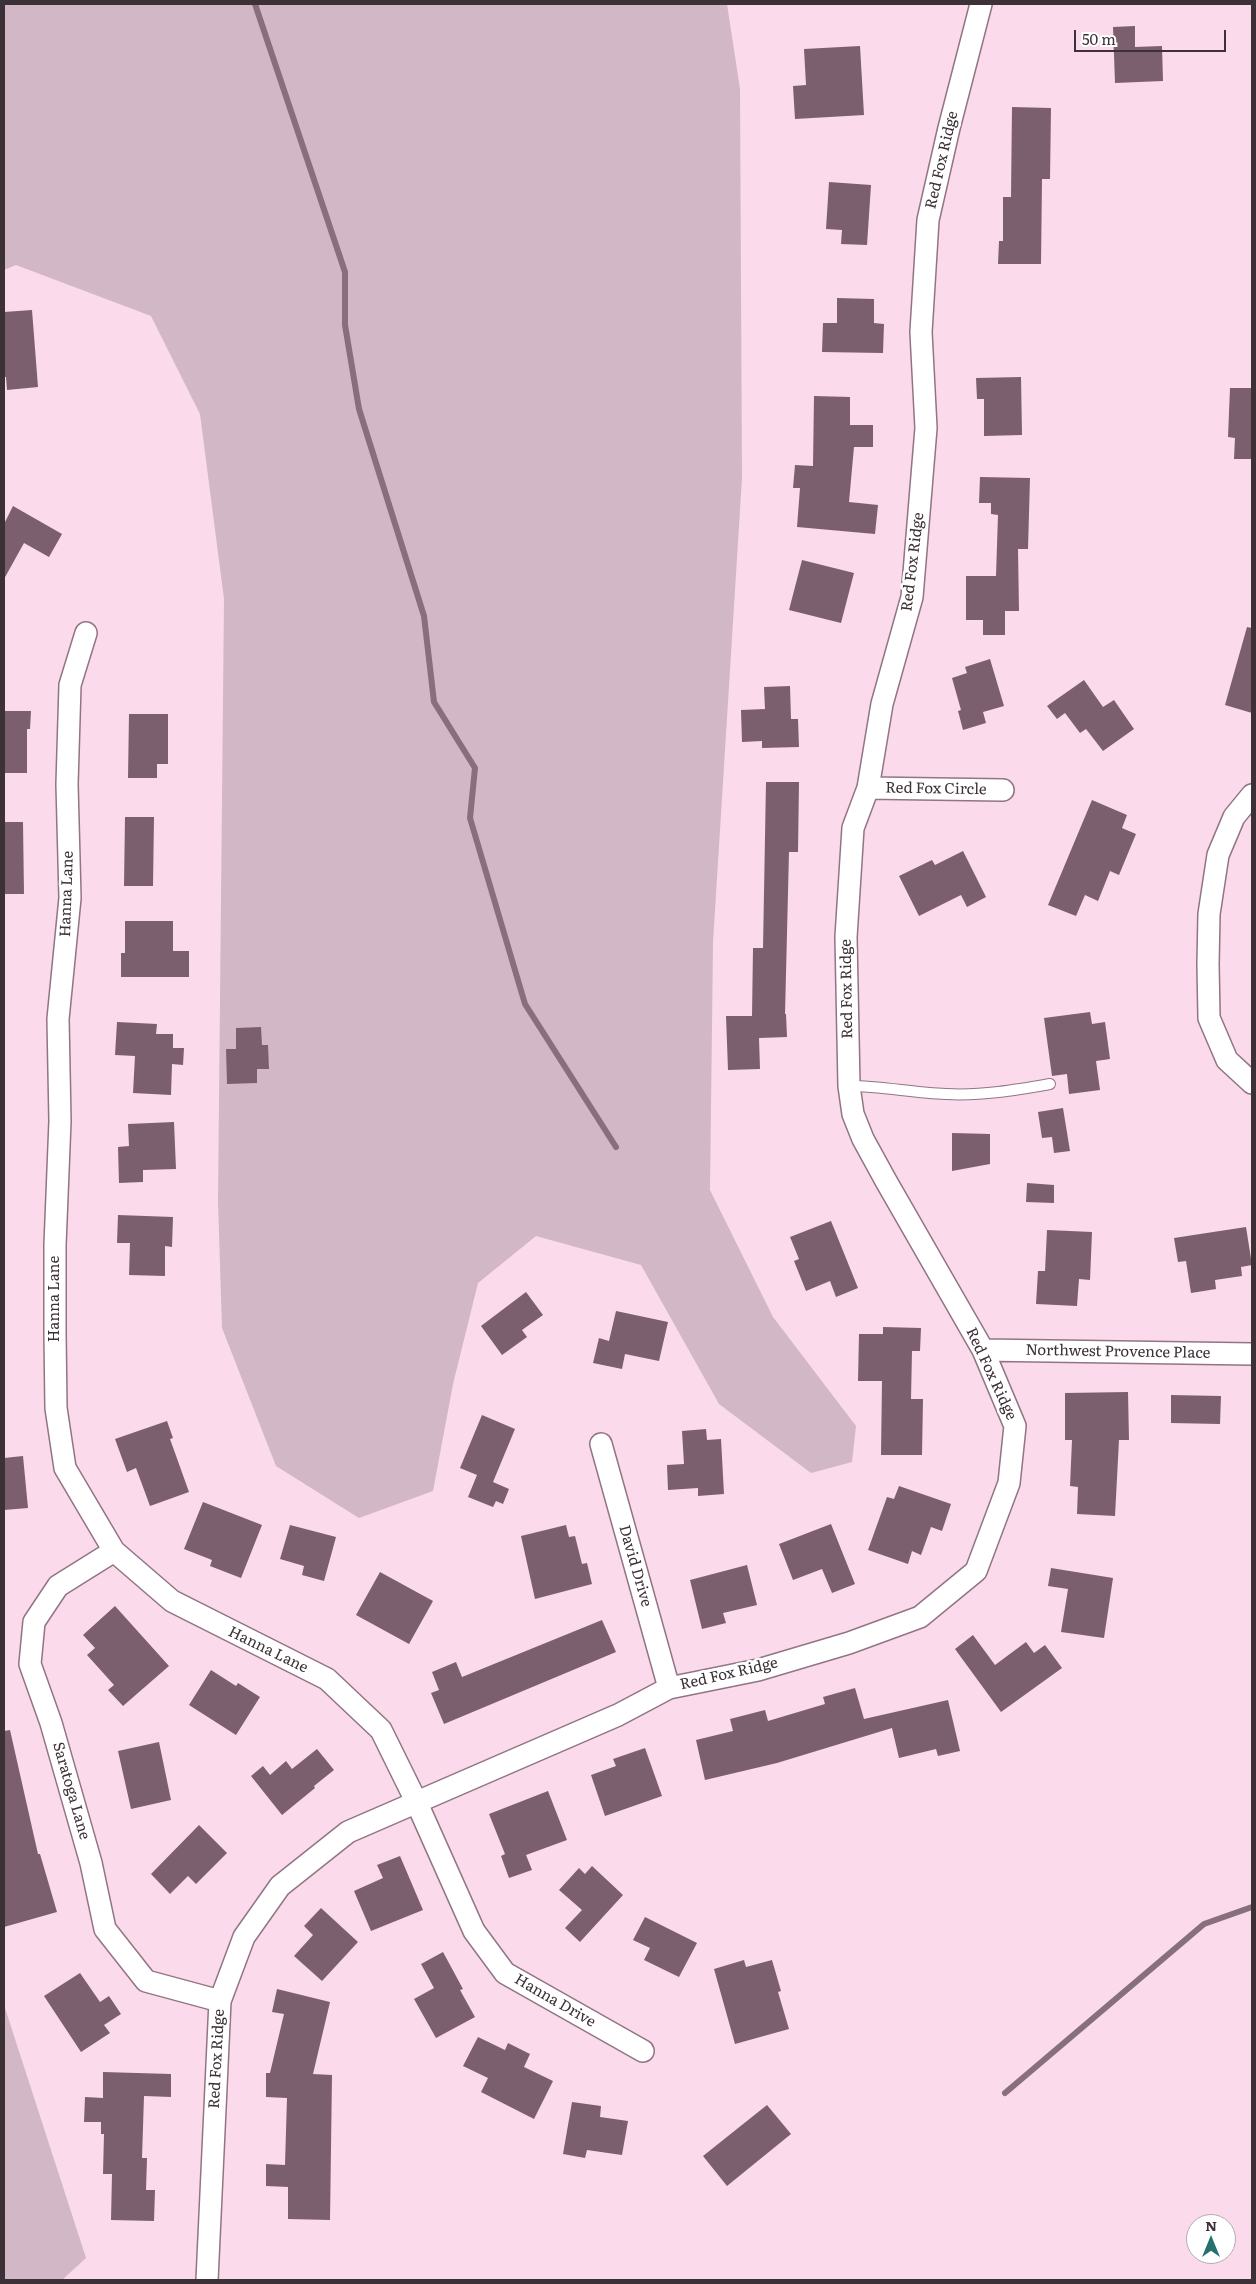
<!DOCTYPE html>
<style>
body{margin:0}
#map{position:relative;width:1256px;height:2284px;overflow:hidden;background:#fadaeb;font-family:Literata,serif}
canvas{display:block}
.frame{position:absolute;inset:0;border:5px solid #3d3138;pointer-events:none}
.north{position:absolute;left:1186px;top:2214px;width:50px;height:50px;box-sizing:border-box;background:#fff;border:1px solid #b1adaf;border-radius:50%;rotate:0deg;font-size:14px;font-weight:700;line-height:20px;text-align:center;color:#3d3138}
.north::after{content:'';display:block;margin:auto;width:18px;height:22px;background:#267170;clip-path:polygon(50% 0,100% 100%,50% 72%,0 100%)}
.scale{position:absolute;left:1074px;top:30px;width:152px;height:22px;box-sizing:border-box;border:2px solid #3d3138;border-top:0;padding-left:6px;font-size:15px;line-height:18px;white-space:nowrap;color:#3d3138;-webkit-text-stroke:4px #fff;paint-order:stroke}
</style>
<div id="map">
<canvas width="1256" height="2284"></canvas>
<div class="frame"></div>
<div class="north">N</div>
<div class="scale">50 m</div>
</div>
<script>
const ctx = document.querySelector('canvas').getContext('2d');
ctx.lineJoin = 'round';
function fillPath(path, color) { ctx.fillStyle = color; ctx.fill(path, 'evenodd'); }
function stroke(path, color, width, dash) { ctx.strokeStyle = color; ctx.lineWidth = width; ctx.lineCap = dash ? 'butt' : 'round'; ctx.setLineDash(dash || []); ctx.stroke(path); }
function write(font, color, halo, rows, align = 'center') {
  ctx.font = font + ' Literata,serif'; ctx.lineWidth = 5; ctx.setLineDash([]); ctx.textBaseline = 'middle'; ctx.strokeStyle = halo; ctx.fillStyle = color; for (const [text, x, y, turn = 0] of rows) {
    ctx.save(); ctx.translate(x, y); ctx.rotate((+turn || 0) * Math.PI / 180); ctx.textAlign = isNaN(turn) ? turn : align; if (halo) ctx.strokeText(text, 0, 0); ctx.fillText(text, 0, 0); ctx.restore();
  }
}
const green = new Path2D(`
 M 4,4 L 727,4 L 740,89 L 742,478 L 713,942 L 710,1190 L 773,1317 L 856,1426 L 852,1462 L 811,1473 L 719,1404 L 641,1265 L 536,1236 L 478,1283 L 453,1384 L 433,1491 L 359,1518 L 276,1466 L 222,1328 L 218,1201 L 224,599 L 200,414 L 151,316 L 16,265 L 4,270 Z
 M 4,2005 L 86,2258 L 62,2280 L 4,2280 Z`);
const stream = new Path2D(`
 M 255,4 L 345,272 L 345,325 L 359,409 L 424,616 L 434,702 L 475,768 L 470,818 L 525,1004 L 616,1147
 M 1005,2093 L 1204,1924 L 1252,1907`);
const building = new Path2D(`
 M 1135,26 L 1135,47 L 1162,46 L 1163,81 L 1115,83 L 1113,27 Z
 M 860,46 L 864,115 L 795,119 L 793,86 L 806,85 L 804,49 Z
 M 1012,107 L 1051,108 L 1050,179 L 1042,179 L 1041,264 L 998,264 L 999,241 L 1003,241 L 1003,197 L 1011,197 Z
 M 829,182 L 871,185 L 867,245 L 841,244 L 842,230 L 826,229 Z
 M 837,298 L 874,299 L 874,323 L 884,324 L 883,353 L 822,352 L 823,323 L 837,323 Z
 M 32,310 L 38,387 L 7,390 L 6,377 L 4,377 L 4,312 Z
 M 1021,377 L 1022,435 L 984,436 L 984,399 L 977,399 L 976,378 Z
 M 1230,388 L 1252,388 L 1252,459 L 1234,459 L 1235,438 L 1228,437 Z
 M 814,396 L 850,397 L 850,425 L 873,425 L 873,447 L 854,447 L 849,502 L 878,505 L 875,534 L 797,527 L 800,488 L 793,488 L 795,465 L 813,466 Z
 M 980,477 L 1030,478 L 1028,549 L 1018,549 L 1019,611 L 1005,611 L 1005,635 L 983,635 L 983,620 L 966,620 L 966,576 L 996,576 L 998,515 L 991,514 L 991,503 L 979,503 Z
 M 13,506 L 62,534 L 49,557 L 24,543 L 4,579 L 4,524 Z
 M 802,560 L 854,573 L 841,623 L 789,610 Z
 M 1247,627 L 1252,628 L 1252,713 L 1225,705 Z
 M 990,659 L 1004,706 L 983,712 L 986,723 L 963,730 L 958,711 L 961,710 L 952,678 L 967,673 L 965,667 Z
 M 1084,680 L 1103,707 L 1114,700 L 1134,729 L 1103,751 L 1086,729 L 1080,733 L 1065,713 L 1057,719 L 1047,706 Z
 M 790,686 L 791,719 L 798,719 L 799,747 L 762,748 L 762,741 L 742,742 L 741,710 L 765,709 L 764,687 Z
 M 4,711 L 31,711 L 30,729 L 27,729 L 27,773 L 4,773 Z
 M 129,714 L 168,714 L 168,764 L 157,764 L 157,778 L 128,778 Z
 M 766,782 L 799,782 L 798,852 L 789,852 L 785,1014 L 786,1014 L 787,1037 L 759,1038 L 760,1069 L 728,1070 L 726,1016 L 752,1016 L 753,948 L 763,948 Z
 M 1092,800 L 1127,815 L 1122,828 L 1136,834 L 1119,875 L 1110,871 L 1098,901 L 1085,895 L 1076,916 L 1048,905 Z
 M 125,817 L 154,817 L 153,886 L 124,886 Z
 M 4,822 L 23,822 L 24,894 L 4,894 Z
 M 963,851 L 986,897 L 967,907 L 961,895 L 919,916 L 899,876 L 932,860 L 935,865 Z
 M 125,921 L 173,921 L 173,951 L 189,951 L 189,977 L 121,977 L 121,953 L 125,953 Z
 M 1090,1012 L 1092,1024 L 1105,1022 L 1110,1059 L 1096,1061 L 1100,1090 L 1069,1094 L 1067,1074 L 1052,1076 L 1044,1018 Z
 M 117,1022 L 157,1024 L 156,1034 L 173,1034 L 173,1048 L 184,1048 L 183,1065 L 172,1064 L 171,1095 L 133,1093 L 135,1056 L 115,1055 Z
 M 261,1027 L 262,1045 L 268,1045 L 269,1069 L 257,1069 L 257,1083 L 227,1084 L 226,1049 L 236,1049 L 236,1028 Z
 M 1063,1108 L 1070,1151 L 1054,1153 L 1052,1137 L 1042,1138 L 1038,1112 Z
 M 174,1122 L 176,1169 L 143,1170 L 143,1182 L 119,1183 L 118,1147 L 129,1146 L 128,1124 Z
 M 952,1133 L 990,1134 L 990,1164 L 952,1171 Z
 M 1027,1183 L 1054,1185 L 1054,1203 L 1026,1202 Z
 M 118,1215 L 173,1217 L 172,1247 L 165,1246 L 165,1276 L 129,1275 L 130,1243 L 117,1243 Z
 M 831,1221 L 858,1288 L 836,1297 L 830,1281 L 806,1291 L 794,1261 L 799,1259 L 790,1237 Z
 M 1246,1227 L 1252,1265 L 1241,1267 L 1242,1276 L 1215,1280 L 1216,1289 L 1191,1293 L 1186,1261 L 1178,1262 L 1174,1238 Z
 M 1047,1230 L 1092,1232 L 1090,1280 L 1079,1279 L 1077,1306 L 1036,1304 L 1038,1271 L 1045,1271 Z
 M 526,1292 L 543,1315 L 522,1330 L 527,1337 L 502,1355 L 481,1326 Z
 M 616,1311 L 668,1322 L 659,1361 L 625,1354 L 622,1369 L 593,1363 L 599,1338 L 609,1341 Z
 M 883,1327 L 921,1328 L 920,1351 L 912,1351 L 911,1399 L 923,1399 L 922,1455 L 881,1455 L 882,1381 L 858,1381 L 859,1334 L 883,1334 Z
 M 1128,1392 L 1129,1440 L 1119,1440 L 1115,1516 L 1077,1514 L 1078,1487 L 1070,1486 L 1072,1440 L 1065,1440 L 1065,1393 Z
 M 1171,1395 L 1221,1396 L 1220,1424 L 1171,1423 Z
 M 482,1415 L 515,1429 L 493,1482 L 509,1489 L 503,1504 L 496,1501 L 493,1507 L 468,1497 L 477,1475 L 460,1468 Z
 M 167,1421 L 173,1438 L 170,1439 L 189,1492 L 150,1506 L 136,1468 L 127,1472 L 115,1439 Z
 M 706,1429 L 707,1440 L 721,1439 L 724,1494 L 698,1496 L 698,1488 L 668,1490 L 667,1465 L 684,1464 L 682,1431 Z
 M 23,1456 L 28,1508 L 4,1510 L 4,1458 Z
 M 899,1486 L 951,1504 L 942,1531 L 931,1527 L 921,1555 L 912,1551 L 908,1564 L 868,1550 L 887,1497 L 894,1499 Z
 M 203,1502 L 262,1525 L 241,1578 L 210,1566 L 212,1560 L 184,1549 Z
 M 831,1524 L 855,1584 L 832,1593 L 822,1569 L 793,1580 L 779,1544 Z
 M 290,1525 L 336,1537 L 324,1581 L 302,1575 L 304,1566 L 280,1559 Z
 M 566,1525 L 569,1537 L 575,1536 L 582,1564 L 587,1563 L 592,1584 L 535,1599 L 521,1536 Z
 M 747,1565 L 757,1605 L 723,1613 L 726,1623 L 702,1629 L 690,1580 Z
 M 1051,1568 L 1113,1578 L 1104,1638 L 1061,1632 L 1068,1589 L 1048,1586 Z
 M 380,1572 L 433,1601 L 409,1644 L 356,1615 Z
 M 115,1606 L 169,1666 L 123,1706 L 108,1690 L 114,1685 L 87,1655 L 95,1648 L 83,1635 Z
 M 602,1620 L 616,1652 L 444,1724 L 431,1693 L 439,1690 L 432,1672 L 456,1662 L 462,1677 Z
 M 973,1635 L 995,1665 L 1026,1642 L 1034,1653 L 1045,1645 L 1062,1668 L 1001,1712 L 955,1649 Z
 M 211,1670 L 236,1686 L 238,1683 L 260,1697 L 236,1735 L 189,1705 Z
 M 855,1688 L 864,1719 L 948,1700 L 960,1751 L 938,1756 L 936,1749 L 899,1758 L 892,1728 L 777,1763 L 705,1780 L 696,1740 L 733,1731 L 730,1719 L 765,1710 L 768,1721 L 825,1704 L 823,1697 Z
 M 10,1730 L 38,1854 L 40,1854 L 57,1912 L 4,1927 L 4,1731 Z
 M 159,1742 L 171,1800 L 131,1809 L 118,1751 Z
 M 645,1748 L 662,1796 L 605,1816 L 591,1775 L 616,1766 L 613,1759 Z
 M 317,1749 L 334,1770 L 314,1786 L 315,1788 L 282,1815 L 251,1776 L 263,1766 L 270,1775 L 286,1761 L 292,1769 Z
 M 548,1791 L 567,1840 L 526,1855 L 532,1870 L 509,1878 L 501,1856 L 505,1854 L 489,1814 Z
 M 199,1825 L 227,1853 L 196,1884 L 188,1876 L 170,1894 L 151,1874 Z
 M 400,1856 L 423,1910 L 371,1931 L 354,1891 L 383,1878 L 377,1865 Z
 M 592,1866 L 623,1895 L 580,1942 L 565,1928 L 582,1910 L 559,1890 L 579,1868 L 585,1874 Z
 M 321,1908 L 358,1942 L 322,1981 L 294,1956 L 313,1935 L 304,1926 Z
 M 645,1917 L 697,1943 L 679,1977 L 644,1960 L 650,1948 L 633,1940 Z
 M 443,1952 L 463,1989 L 460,1990 L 475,2017 L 436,2038 L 414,1999 L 434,1988 L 421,1964 Z
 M 744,1960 L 746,1967 L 772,1960 L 781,1991 L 778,1992 L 789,2029 L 735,2044 L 714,1969 Z
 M 80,1973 L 100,2002 L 109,1996 L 121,2014 L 104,2025 L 110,2033 L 81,2052 L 44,1996 Z
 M 277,1989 L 330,2002 L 313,2074 L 332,2075 L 330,2220 L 288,2219 L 288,2187 L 266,2186 L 266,2164 L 285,2165 L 287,2098 L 266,2097 L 266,2073 L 270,2073 L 284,2014 L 272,2012 Z
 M 478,2037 L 505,2050 L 508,2043 L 530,2054 L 524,2067 L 553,2081 L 534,2119 L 481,2092 L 488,2078 L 463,2066 Z
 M 103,2072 L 171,2074 L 171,2097 L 144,2096 L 142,2158 L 147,2158 L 146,2190 L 155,2190 L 154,2221 L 111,2220 L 112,2174 L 103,2174 L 104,2134 L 101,2134 L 101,2122 L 84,2122 L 85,2097 L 103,2098 Z
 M 572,2102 L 601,2106 L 600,2117 L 628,2121 L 622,2155 L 587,2150 L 585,2158 L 563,2154 Z
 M 767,2105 L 791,2134 L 727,2186 L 703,2156 Z`);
const lane = new Path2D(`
 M 849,1086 C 882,1086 913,1093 946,1094 C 981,1096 1016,1090 1050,1084`);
const street = new Path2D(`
 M 86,633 L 70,685 L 67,784 L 70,898 L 58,1019 L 60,1121 L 55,1245 L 55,1334 L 56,1408 L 65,1468 L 114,1551 L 172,1601 L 327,1679 L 381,1730 L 416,1801 L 474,1931 L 505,1973 L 643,2051
 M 868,788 L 1003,790
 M 1252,795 L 1234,817 L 1218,855 L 1209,914 L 1208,964 L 1209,1018 L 1227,1060 L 1252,1083
 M 983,1350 L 1252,1354
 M 601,1444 L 669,1688
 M 114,1551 L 58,1586 L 34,1622 L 30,1664 L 51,1723 L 91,1863 L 105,1929 L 146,1981 L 220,2001
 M 207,2280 L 220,2001 L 244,1937 L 280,1886 L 348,1832 L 618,1715 L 669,1688 L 758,1670 L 849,1643 L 920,1617 L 976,1571 L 1009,1483 L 1015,1426 L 983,1350 L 886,1181 L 863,1139 L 853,1114 L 849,1086 L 846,937 L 853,828 L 868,788 L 882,704 L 912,597 L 926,428 L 921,332 L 928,220 L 949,128 L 981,4`);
const streetNames = [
 ["Red Fox Ridge",942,160,-77],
 ["Red Fox Ridge",913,562,-83],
 ["Red Fox Circle",936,789,1],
 ["Hanna Lane",67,894,-88],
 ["Red Fox Ridge",847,989,-91],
 ["Hanna Lane",55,1299,-90],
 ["Northwest Provence Place",1118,1352,1],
 ["Red Fox Ridge",991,1374,65],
 ["David Drive",635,1566,74],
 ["Hanna Lane",268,1650,26],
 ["Red Fox Ridge",729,1674,-13],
 ["Saratoga Lane",71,1791,74],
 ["Hanna Drive",555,2001,30],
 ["Red Fox Ridge",217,2059,-87]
];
fillPath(green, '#d2b7c6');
stroke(stream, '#876f7d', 6);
fillPath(building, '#7b5f6f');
stroke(lane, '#917584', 12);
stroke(street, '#917584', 24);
stroke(lane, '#fff', 10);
stroke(street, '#fff', 21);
write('15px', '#3d3138', '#fff', streetNames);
</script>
